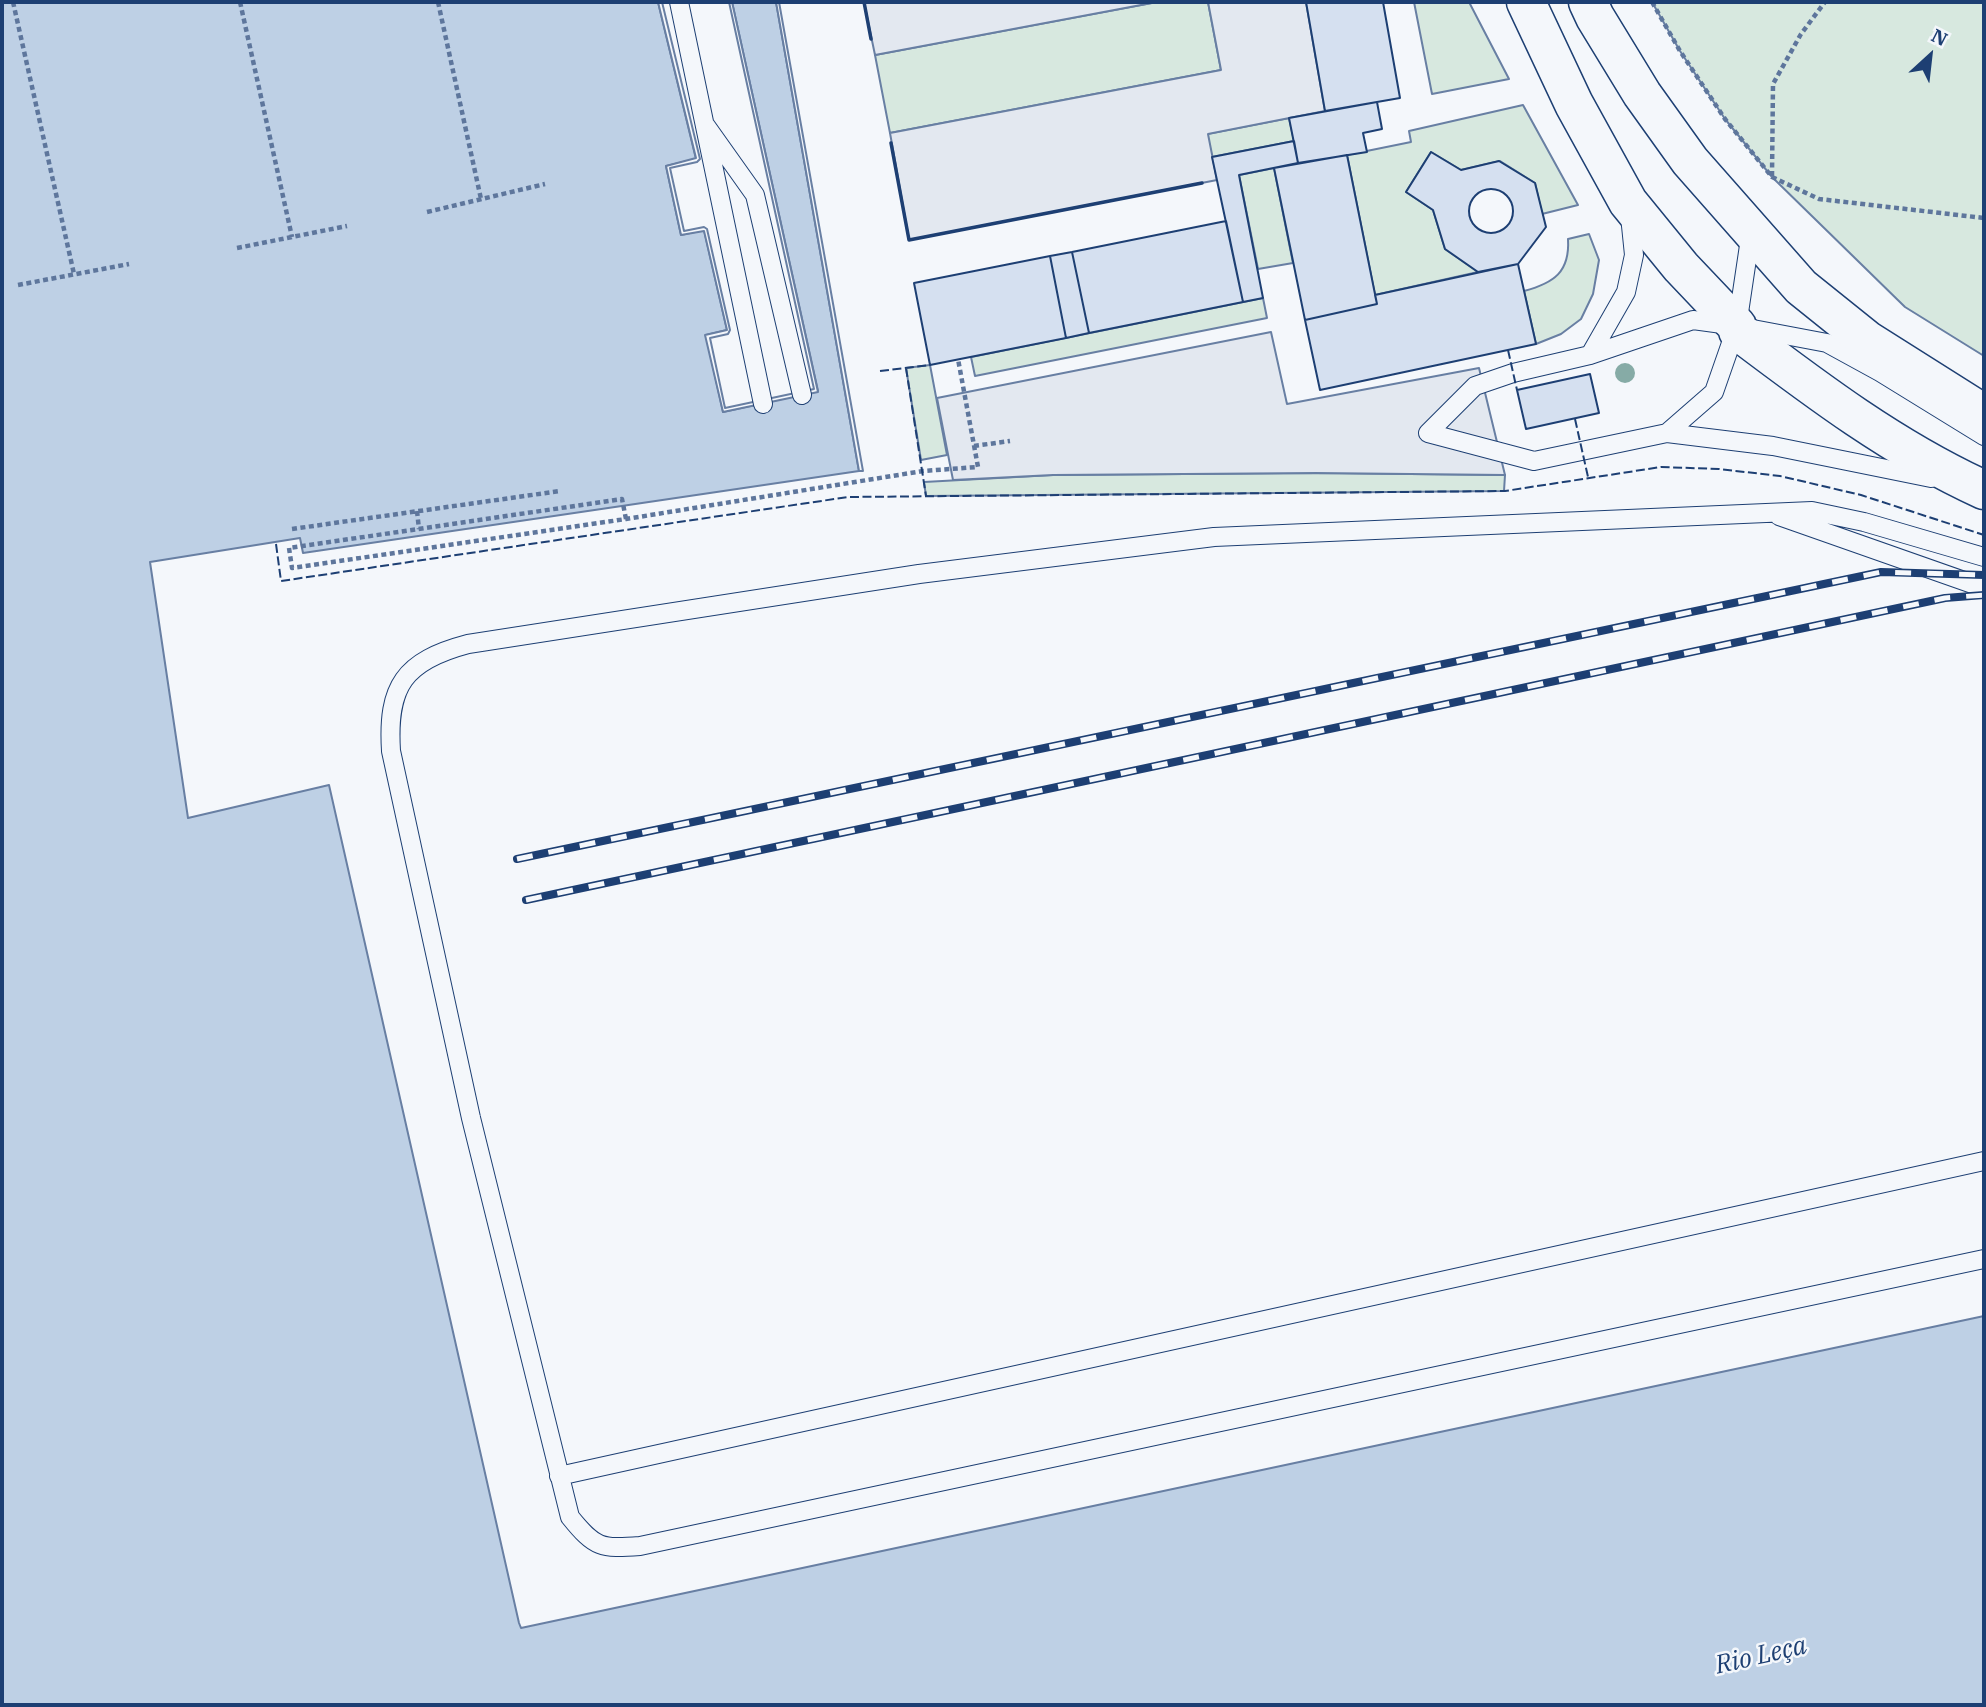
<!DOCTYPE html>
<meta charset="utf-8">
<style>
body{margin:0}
#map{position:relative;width:1986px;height:1707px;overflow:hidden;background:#f4f7fb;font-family:"IBM Plex Serif",serif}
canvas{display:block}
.frame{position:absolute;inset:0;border:4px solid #1d3f73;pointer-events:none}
.north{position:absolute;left:1895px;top:21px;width:70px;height:70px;-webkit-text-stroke:5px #f4f7fb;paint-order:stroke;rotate:27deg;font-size:19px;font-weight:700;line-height:28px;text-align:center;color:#1d3f73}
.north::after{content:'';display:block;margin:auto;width:24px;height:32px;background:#1d3f73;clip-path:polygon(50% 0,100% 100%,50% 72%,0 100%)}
</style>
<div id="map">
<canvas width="1986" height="1707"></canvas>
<div class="frame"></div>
<div class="north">N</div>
</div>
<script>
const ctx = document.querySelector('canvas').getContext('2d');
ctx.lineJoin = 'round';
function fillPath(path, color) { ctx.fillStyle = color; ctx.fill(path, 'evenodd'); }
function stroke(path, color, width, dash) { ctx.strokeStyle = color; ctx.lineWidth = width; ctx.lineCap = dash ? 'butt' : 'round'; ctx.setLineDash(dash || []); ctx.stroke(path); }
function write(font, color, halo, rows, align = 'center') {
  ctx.font = font + ' "IBM Plex Serif",serif'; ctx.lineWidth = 5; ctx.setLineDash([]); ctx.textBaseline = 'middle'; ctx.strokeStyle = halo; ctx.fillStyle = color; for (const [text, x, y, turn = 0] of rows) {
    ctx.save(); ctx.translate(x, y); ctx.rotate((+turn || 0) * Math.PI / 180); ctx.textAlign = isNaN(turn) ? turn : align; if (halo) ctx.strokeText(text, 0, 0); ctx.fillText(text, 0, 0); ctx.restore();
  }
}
const green = new Path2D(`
 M 1157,2 L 1208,2 L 1221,70 L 890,133 L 875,55 Z
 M 1414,2 L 1469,2 L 1509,79 L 1432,94 Z
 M 1652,2 L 1984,2 L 1984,356 L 1905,307 L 1772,177 L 1725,119 L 1680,51 Z
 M 1523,105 L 1578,205 L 1542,214 L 1535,183 L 1500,161 L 1461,170 L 1431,152 L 1406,192 L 1433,210 L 1445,249 L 1478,272 L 1375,295 L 1347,155 L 1411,142 L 1409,131 Z
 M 1289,118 L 1294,141 L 1212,157 L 1207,134 Z
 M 1274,168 L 1293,263 L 1258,269 L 1239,175 Z
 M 1589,234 L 1599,260 L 1593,294 L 1581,319 L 1561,334 L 1536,344 L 1524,291 C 1554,283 1570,272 1568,239 Z
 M 1263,298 L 1267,318 L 975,376 L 971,357 Z
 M 930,365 L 947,455 L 921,460 L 906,368 Z
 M 1316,473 L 1505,475 L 1504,491 L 926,496 L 924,482 L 1053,475 Z`);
const parking = new Path2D(`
 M 864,2 L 1157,2 L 875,55 Z
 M 1208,2 L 1306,2 L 1325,111 L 1208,134 L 1217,180 L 909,240 L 890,133 L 1221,70 Z
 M 1271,332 L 1287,404 L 1479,368 L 1505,475 L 1316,473 L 1053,475 L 953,480 L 937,398 Z`);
const water = new Path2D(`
 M 2,2 L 658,2 L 696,159 L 666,166 L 681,235 L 704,230 L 727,330 L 706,335 L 723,412 L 818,391 L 732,2 L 776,2 L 859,471 L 303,553 L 300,538 L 150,562 L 188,818 L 329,785 L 519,1623 L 521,1628 L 1984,1316 L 1984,1705 L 2,1705 Z`);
const pier = new Path2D(`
 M 658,2 L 662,2 L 700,159 L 697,162 L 670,168 L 684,231 L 704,227 L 707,229 L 730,330 L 728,334 L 710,338 L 725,408 L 814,389 L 729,2 L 732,2 L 818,392 L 723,412 L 705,335 L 727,330 L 704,231 L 681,235 L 666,166 L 696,158 Z
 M 776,2 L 779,2 L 863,471 L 859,471 Z`);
const building = new Path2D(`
 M 1306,2 L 1383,2 L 1400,98 L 1325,111 Z
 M 1377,102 L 1382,129 L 1363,133 L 1367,152 L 1298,163 L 1289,118 Z
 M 1294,141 L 1298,163 L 1239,175 L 1263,298 L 1243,302 L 1212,157 Z
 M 1431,152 L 1461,170 L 1499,161 L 1535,183 L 1546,227 L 1518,264 L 1478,272 L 1445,249 L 1433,210 L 1406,192 Z
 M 1347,155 L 1377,304 L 1305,320 L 1274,168 Z
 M1469 211a22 22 0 1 1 44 0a22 22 0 1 1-44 0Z
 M 1226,221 L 1243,302 L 1089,333 L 1072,252 Z
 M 1072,252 L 1089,333 L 1066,338 L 1050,256 Z
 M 1050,256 L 1066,338 L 930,365 L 914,283 Z
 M 1518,264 L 1536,344 L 1320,390 L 1305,320 L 1377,304 L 1375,295 Z
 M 1590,374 L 1599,413 L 1526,429 L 1517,390 Z`);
const path = new Path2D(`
 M 13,2 L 74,274
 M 240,2 L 292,237
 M 438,2 L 481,199
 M 1652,2 L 1680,51 L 1725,119 L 1772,177 L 1819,199 L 1984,218
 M 1772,176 L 1773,84 L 1801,34 L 1825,2
 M 427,212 L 545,184
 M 237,248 L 347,226
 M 18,285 L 129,264
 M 974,446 L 1010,441
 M 417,511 L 419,529
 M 626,519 L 622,499 L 289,548 L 292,568 L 626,519 L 923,471 L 978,467 L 958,359
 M 292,529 L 560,491`);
const lane = new Path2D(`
 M 679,2 L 763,404
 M 706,126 L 755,195 L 802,395
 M 1590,355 L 1626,292 L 1634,255 L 1630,216
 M 1667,433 L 1714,392 L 1737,326 L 1751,232
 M 1931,478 L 1773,446 L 1667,433 L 1534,461 L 1428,433 L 1475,386 L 1513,373 L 1590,355 L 1693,320 L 1737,326 L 1827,343 L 1880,372 L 1984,436
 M 1779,516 L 1984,588
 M 1984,557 L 1864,522 L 1812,511 L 1214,537 L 919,574 L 468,644 C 404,661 387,686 391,751 L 471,1118 L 570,1517 C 595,1548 601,1549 640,1546 L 1984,1259
 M 559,1476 L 1984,1161`);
const secondary = new Path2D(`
 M 1526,2 L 1574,104 L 1628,202 L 1681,267 L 1737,326 L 1738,331 C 1816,390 1894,449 1984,490
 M 1588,2 L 1595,17 L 1642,94 L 1690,161 L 1801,287 L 1867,340 L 1984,414`);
const rail = new Path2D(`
 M 517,859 L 1881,572 L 1984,575
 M 526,900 L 1945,598 L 1984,595`);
const fence = new Path2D(`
 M 1508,350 L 1517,390
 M 906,368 L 926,496
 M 880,371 L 930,365
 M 1575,419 L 1588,477
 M 276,544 L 281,581 L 848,497 L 1505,491 L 1661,467 L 1719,469 L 1780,476 L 1861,495 L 1984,535`);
const wall = new Path2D(`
 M 864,2 L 871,39
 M 891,143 L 909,240 L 1202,183`);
const trees = [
 [1625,373]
];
const waterNames = [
 ["Rio Leça",1761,1656,-13]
];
fillPath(green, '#d7e8df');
stroke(green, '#687fa3', 2);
fillPath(parking, '#e3e8f0');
stroke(parking, '#687fa3', 2);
fillPath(water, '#bed0e5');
stroke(water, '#687fa3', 2);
fillPath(pier, '#f4f7fb');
stroke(pier, '#687fa3', 2);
fillPath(building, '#d5e0f0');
stroke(building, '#1d3f73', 2);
stroke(lane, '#1d3f73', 20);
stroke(secondary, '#1d3f73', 41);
stroke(path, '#5e769c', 4.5, [5, 3.5]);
stroke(lane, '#f4f7fb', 18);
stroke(secondary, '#f4f7fb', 38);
stroke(rail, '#1d3f73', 8);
stroke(rail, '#f4f7fb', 5, [16]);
stroke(fence, '#1d3f73', 2, [9, 3.5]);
stroke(wall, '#1d3f73', 3.5);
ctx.fillStyle = '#86aba6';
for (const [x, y] of trees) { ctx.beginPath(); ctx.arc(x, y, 10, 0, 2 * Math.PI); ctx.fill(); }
write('italic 26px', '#1d3f73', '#f4f7fb', waterNames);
</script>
